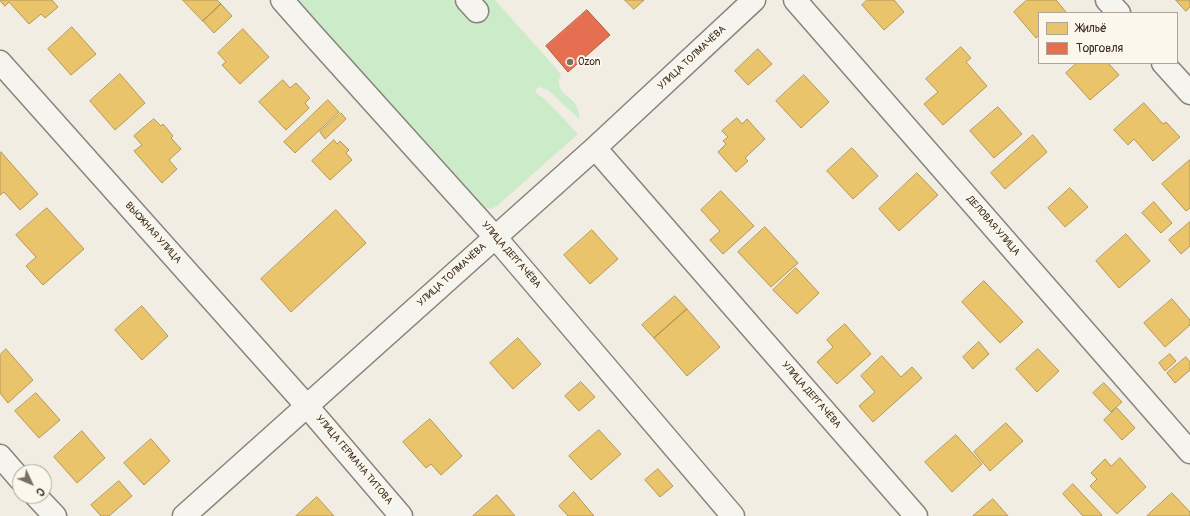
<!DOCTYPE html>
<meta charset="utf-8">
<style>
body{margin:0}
#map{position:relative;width:1190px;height:516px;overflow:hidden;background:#f2ede3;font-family:Pangolin,sans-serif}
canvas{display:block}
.legend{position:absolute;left:1038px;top:12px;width:140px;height:52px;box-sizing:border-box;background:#fbf7ec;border:1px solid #aea59a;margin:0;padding:5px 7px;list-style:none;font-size:12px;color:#3b2a1e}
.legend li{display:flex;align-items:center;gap:8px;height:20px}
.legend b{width:20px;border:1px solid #aea59a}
.north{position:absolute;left:12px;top:464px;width:40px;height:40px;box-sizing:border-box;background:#fbf7ec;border:1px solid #aea59a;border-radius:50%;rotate:134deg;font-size:11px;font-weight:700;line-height:16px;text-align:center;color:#3b2a1e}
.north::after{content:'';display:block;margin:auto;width:14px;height:18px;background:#7b6e63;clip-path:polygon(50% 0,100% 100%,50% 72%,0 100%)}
</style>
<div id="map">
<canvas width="1190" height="516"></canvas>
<ul class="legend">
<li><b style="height:11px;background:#e9c46a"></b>Жильё</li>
<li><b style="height:11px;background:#e76f51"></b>Торговля</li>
</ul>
<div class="north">С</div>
</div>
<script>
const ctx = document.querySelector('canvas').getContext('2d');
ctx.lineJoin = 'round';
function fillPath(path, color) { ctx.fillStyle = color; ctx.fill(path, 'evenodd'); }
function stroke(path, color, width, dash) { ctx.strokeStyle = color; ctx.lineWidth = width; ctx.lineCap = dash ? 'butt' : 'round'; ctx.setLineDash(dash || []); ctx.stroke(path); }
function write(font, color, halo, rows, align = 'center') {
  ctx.font = font + ' Pangolin,sans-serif'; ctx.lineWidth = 4; ctx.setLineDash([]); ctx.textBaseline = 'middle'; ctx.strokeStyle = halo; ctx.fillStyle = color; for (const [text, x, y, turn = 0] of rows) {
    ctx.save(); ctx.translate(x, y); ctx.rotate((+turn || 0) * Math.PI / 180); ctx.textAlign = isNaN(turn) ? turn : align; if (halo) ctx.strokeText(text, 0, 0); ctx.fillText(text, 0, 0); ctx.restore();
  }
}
const green = new Path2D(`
 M 298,0 L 453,0 L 468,17 L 471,0 L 495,0 L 561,74 C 553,91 568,93 576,105 C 578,109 579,114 580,117 L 579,119 L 548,90 L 539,87 L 535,90 L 537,94 L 546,100 L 578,134 L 497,206 L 491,209 L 482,208 Z`);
const homes = new Path2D(`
 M 0,0 L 52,0 L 58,7 L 45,18 L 41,14 L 29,24 L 9,2 L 5,6 Z
 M 183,0 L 217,0 L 221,4 L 203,21 Z
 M 625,0 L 644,0 L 634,9 Z
 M 867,0 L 894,0 L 904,12 L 884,30 L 862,5 Z
 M 1027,0 L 1056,0 L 1066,12 L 1064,13 L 1039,13 L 1039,35 L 1036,38 L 1014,12 Z
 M 1176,0 L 1190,0 L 1190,7 L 1186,11 Z
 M 221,4 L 232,16 L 214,33 L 203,21 Z
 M 72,27 L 96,54 L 71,75 L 48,49 Z
 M 243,29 L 269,57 L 240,84 L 222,65 L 226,62 L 218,53 Z
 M 961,47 L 971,58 L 966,62 L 987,86 L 943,125 L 924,104 L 938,92 L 926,79 Z
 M 758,49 L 772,64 L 748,85 L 735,71 Z
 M 1077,63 L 1108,63 L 1119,75 L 1090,100 L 1066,73 Z
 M 120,74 L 145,103 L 115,130 L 90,101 Z
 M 804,75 L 829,102 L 801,128 L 776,101 Z
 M 283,80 L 290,88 L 296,83 L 310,98 L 305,103 L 309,108 L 286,130 L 259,102 Z
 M 328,100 L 339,112 L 295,153 L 284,142 Z
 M 1144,103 L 1163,124 L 1166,122 L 1180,137 L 1153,161 L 1134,139 L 1128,145 L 1114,130 Z
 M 998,107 L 1022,134 L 994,158 L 970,131 Z
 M 341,113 L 346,119 L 325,139 L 320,132 Z
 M 737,118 L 742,124 L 747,119 L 765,139 L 745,158 L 748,161 L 736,172 L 718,152 L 726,144 L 723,141 L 728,137 L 722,131 Z
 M 154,119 L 161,126 L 163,124 L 173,136 L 171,138 L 181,149 L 169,160 L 177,169 L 162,183 L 134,151 L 142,145 L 134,136 Z
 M 1033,135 L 1047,152 L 1005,189 L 991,173 Z
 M 334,140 L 337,144 L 340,141 L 349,150 L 346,153 L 352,160 L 330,180 L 312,161 Z
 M 852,148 L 878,176 L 853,199 L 827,171 Z
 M 1,152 L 38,194 L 20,210 L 4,192 L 0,195 L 0,153 Z
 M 1190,160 L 1190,208 L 1186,211 L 1162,184 Z
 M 917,173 L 938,195 L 899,231 L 879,209 Z
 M 1070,188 L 1088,207 L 1065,227 L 1048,208 Z
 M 721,191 L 754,226 L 723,254 L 710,240 L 720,231 L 701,210 Z
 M 1154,202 L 1172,223 L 1161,233 L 1142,213 Z
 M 47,208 L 84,249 L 43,285 L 26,266 L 36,257 L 16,235 Z
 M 336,210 L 366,243 L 291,312 L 261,279 Z
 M 1190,222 L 1190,246 L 1181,254 L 1169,240 Z
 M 765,227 L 798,263 L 771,287 L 738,252 Z
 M 592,230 L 618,259 L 590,284 L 564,255 Z
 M 1126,234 L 1150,261 L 1119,288 L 1096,261 Z
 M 796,268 L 819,293 L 797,314 L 773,290 Z
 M 984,281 L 1023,322 L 1000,343 L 962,302 Z
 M 675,296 L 687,309 L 654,338 L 642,325 Z
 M 1172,299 L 1190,320 L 1190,325 L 1165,347 L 1144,323 Z
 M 142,306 L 168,336 L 142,360 L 115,330 Z
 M 687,309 L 720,347 L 687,376 L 654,338 Z
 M 845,324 L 871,354 L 837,384 L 817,362 L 833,347 L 827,340 Z
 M 518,338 L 541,364 L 513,389 L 490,363 Z
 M 979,342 L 989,354 L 973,369 L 963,357 Z
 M 6,349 L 33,380 L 8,403 L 0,393 L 0,355 Z
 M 1038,349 L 1059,371 L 1037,392 L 1016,369 Z
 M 1170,354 L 1176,361 L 1165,371 L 1159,363 Z
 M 882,356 L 901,377 L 912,367 L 922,378 L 873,422 L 859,406 L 875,392 L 861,376 Z
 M 1186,357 L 1190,362 L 1190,370 L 1175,383 L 1167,373 Z
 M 581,382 L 595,397 L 579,411 L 565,396 Z
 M 1104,383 L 1122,402 L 1111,412 L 1093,393 Z
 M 36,393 L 60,420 L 39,438 L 15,411 Z
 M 1117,408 L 1135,428 L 1122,440 L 1104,420 Z
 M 430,419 L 462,456 L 441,475 L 431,464 L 426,468 L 403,442 Z
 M 1006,423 L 1023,441 L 990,471 L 974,452 Z
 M 599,430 L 621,454 L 591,480 L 569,456 Z
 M 82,431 L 105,458 L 77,483 L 54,457 Z
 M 956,435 L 982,464 L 952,492 L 925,462 Z
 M 151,439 L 170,461 L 144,485 L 124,463 Z
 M 1120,458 L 1146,487 L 1117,514 L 1090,486 L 1097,479 L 1091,473 L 1105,459 L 1111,466 Z
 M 658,469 L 673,486 L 660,497 L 645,480 Z
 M 119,481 L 132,496 L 109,516 L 101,516 L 91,505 Z
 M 1073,484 L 1102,515 L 1101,516 L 1083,516 L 1063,494 Z
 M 574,492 L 594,516 L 568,516 L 559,506 Z
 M 1172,493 L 1190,512 L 1190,516 L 1147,516 Z
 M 497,495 L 515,516 L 473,516 Z
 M 317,497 L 334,516 L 296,516 Z
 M 993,499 L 1008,516 L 973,516 Z`);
const shops = new Path2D(`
 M 587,10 L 610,35 L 568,72 L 546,46 Z`);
const minor = new Path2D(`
 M 282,0 L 312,34 L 495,237 L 733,516
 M 467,0 L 477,11
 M 795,0 L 1190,452
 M 1107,0 L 1119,13
 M 0,62 L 306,405 L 401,516
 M 1163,63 L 1190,93
 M 595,148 L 916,516
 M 0,456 L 20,479
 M 36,496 L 55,516
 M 184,516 L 595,148 L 754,0`);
const markers = [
 [570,62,4,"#7b6e63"]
];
const streetNames = [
 ["УЛИЦА ТОЛМАЧЁВА",692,58,-43],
 ["ДЕЛОВАЯ УЛИЦА",993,226,49],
 ["ВЬЮЖНАЯ УЛИЦА",153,233,48],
 ["УЛИЦА ДЕРГАЧЁВА",511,255,49],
 ["УЛИЦА ТОЛМАЧЁВА",452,275,-42],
 ["УЛИЦА ДЕРГАЧЁВА",811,395,49],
 ["УЛИЦА ГЕРМАНА ТИТОВА",354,460,50]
];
const poiNames = [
 ["Ozon",578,62]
];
fillPath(green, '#ccebc8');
fillPath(homes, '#e9c46a');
stroke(homes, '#b59653', 1);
fillPath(shops, '#e76f51');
stroke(shops, '#b35a42', 1);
stroke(minor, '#88837c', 25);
stroke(minor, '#f5f4ef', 22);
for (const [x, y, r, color] of markers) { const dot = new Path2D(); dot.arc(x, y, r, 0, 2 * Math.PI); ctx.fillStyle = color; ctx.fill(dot); stroke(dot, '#fbf7ec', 1.5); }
write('10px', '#3b2a1e', '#fbf7ec', streetNames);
write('10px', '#3b2a1e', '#fbf7ec', poiNames, 'left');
</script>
